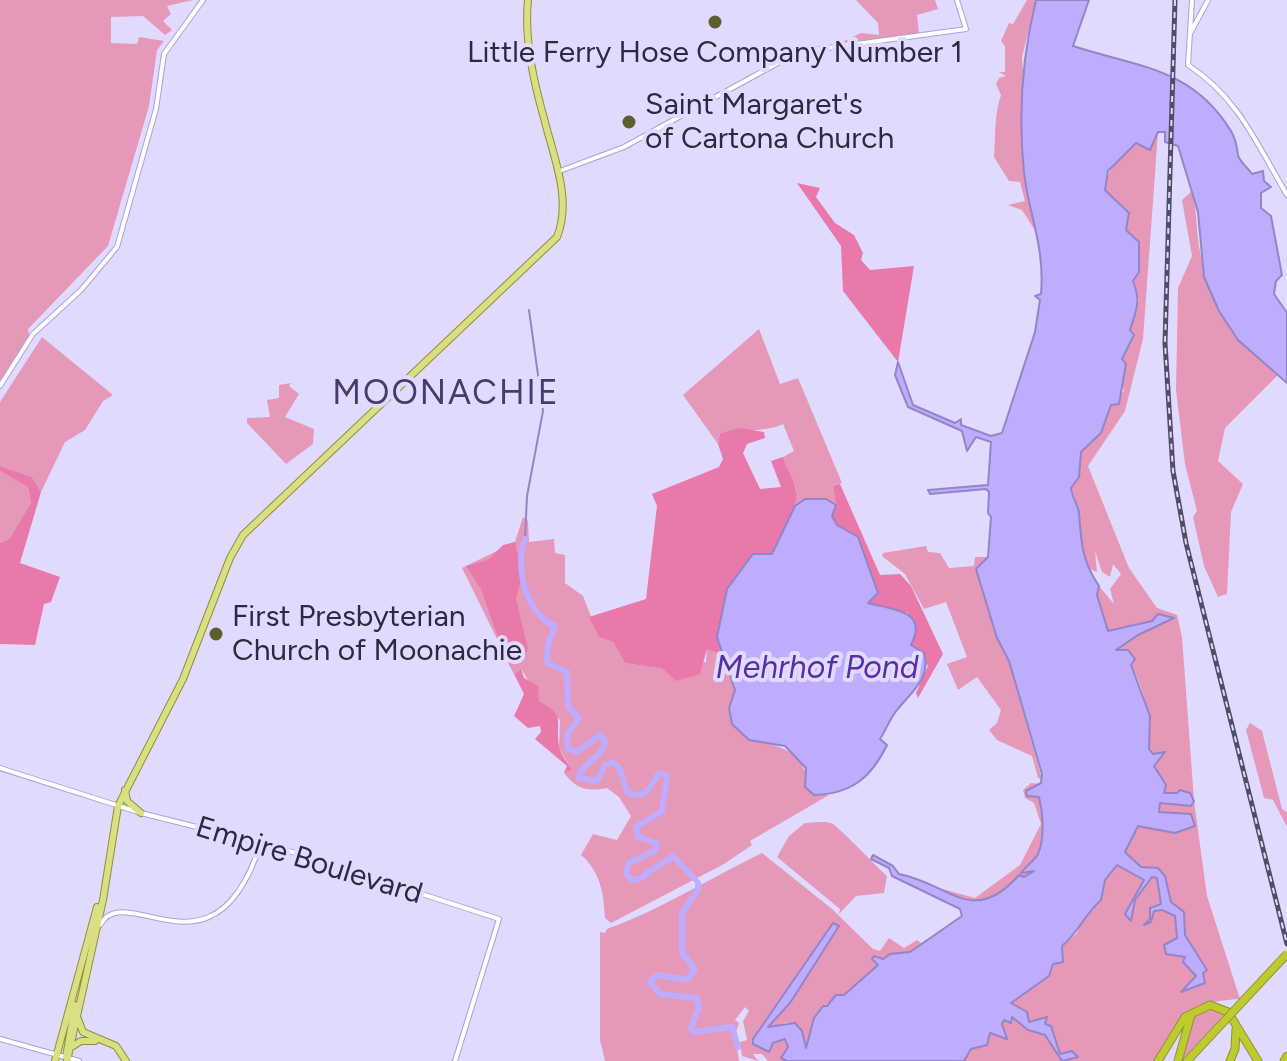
<!DOCTYPE html>
<style>
body{margin:0}
canvas{display:block;background:#e1daff}
</style>
<canvas width="1287" height="1061"></canvas>
<script>
const ctx = document.querySelector('canvas').getContext('2d');
ctx.lineJoin = 'round';
function fillPath(path, color) { ctx.fillStyle = color; ctx.fill(path, 'evenodd'); }
function stroke(path, color, width, dash) { ctx.strokeStyle = color; ctx.lineWidth = width; ctx.lineCap = dash ? 'butt' : 'round'; ctx.setLineDash(dash || []); ctx.stroke(path); }
function write(font, color, halo, rows, align = 'center') {
  ctx.font = font + ' Figtree,sans-serif'; ctx.lineWidth = 8; ctx.setLineDash([]); ctx.textBaseline = 'middle'; ctx.strokeStyle = halo; ctx.fillStyle = color; for (const [text, x, y, turn = 0] of rows) {
    ctx.save(); ctx.translate(x, y); ctx.rotate((+turn || 0) * Math.PI / 180); ctx.textAlign = isNaN(turn) ? turn : align; if (halo) ctx.strokeText(text, 0, 0); ctx.fillText(text, 0, 0); ctx.restore();
  }
}
const green = new Path2D(`
 M 0,0 L 193,0 L 167,6 L 171,14 L 163,21 L 172,30 L 165,35 L 143,16 L 111,17 L 111,43 L 137,44 L 139,37 L 164,41 L 157,50 L 149,106 L 108,246 L 28,329 L 30,339 L 0,389 Z
 M 856,0 L 935,0 L 938,9 L 917,15 L 919,34 L 840,43 L 861,33 L 879,35 L 878,23 Z
 M 1027,0 L 1036,0 L 1022,57 L 1033,208 L 1040,238 L 1022,210 L 1008,205 L 1025,201 L 1020,182 L 1009,181 L 994,157 C 996,132 994,117 1001,95 L 996,84 L 999,78 L 1006,76 L 999,72 L 1005,72 L 1005,46 L 1001,41 L 1009,23 L 1013,24 Z
 M 1158,132 L 1143,339 L 1125,411 L 1088,466 L 1129,568 L 1157,608 L 1177,615 L 1182,637 L 1194,800 L 1190,793 L 1164,793 L 1166,785 L 1153,766 L 1164,752 L 1153,754 L 1149,749 C 1150,715 1144,672 1116,650 L 1138,635 L 1173,619 L 1108,632 L 1097,595 L 1099,586 L 1114,604 L 1110,589 L 1121,574 L 1113,564 L 1110,577 L 1102,572 L 1095,551 L 1097,572 L 1085,567 L 1078,529 L 1079,509 L 1071,488 L 1079,477 L 1081,452 L 1101,433 L 1111,405 L 1124,391 L 1121,378 L 1126,364 L 1122,359 L 1134,335 L 1130,331 L 1139,300 L 1133,281 L 1135,275 L 1122,205 L 1105,190 C 1109,158 1131,146 1158,132 Z
 M 1192,191 C 1197,210 1196,227 1199,246 C 1209,307 1232,335 1278,375 L 1225,428 L 1218,461 L 1243,484 L 1231,512 L 1227,594 L 1218,597 L 1204,566 L 1193,517 L 1197,511 L 1185,464 L 1176,390 L 1178,288 L 1192,256 L 1182,200 Z
 M 759,329 L 780,384 L 798,378 L 842,483 L 833,486 L 836,505 C 821,496 809,496 795,506 L 796,489 L 783,457 L 794,451 L 783,424 C 761,434 743,427 720,433 L 718,444 L 683,395 Z
 M 42,337 L 113,395 L 103,401 L 85,430 L 65,442 L 41,492 L 32,477 L 0,466 L 0,402 Z
 M 291,383 L 289,386 L 299,394 L 285,417 L 314,429 L 313,444 L 286,464 L 247,423 L 247,418 L 270,417 L 267,400 L 279,398 L 279,385 Z
 M 0,471 L 28,487 L 31,503 L 9,539 L 0,543 Z
 M 523,517 L 528,521 L 529,542 L 554,539 L 555,553 L 565,555 L 565,583 L 583,596 L 599,637 L 613,642 L 625,663 L 663,669 L 706,662 L 707,648 L 723,655 L 735,690 L 729,708 L 749,740 C 791,747 802,753 814,795 L 829,795 L 750,841 L 752,845 L 724,864 L 611,923 L 605,918 C 604,894 600,871 581,855 L 593,834 L 617,840 L 631,816 L 619,797 L 607,788 C 587,792 576,789 564,773 L 571,769 L 559,748 L 560,720 L 539,701 L 521,668 L 515,676 L 511,666 L 519,648 L 514,642 L 501,647 L 462,568 L 515,542 Z
 M 926,546 L 928,552 L 940,553 L 949,568 L 974,566 L 975,557 L 988,557 L 976,569 L 997,638 L 1009,661 L 1042,779 L 1038,778 L 1032,756 L 997,740 L 989,730 L 997,723 L 1001,710 L 977,677 L 958,690 L 947,664 L 967,657 L 946,602 L 924,609 L 905,574 L 882,556 L 883,553 Z
 M 1250,723 L 1262,731 L 1282,809 L 1287,812 L 1287,827 L 1273,800 L 1264,798 L 1246,730 Z
 M 1031,783 L 1040,784 L 1029,789 L 1030,796 L 1039,797 L 1044,830 L 1038,854 L 1022,873 L 1034,871 L 1024,877 L 1019,875 C 987,911 967,902 928,885 L 975,898 L 1020,865 L 1041,824 L 1034,803 L 1025,798 L 1023,790 Z
 M 1194,801 L 1207,896 L 1240,999 C 1184,1002 1181,1015 1155,1061 L 1066,1061 L 1065,1057 L 1077,1057 L 1060,1055 L 1051,1027 L 1029,1022 L 1011,1003 L 1049,976 L 1062,946 L 1077,933 L 1083,915 L 1101,900 L 1105,880 L 1117,865 L 1144,880 L 1125,914 L 1131,921 L 1135,900 L 1152,877 L 1157,878 L 1162,904 L 1150,908 L 1151,922 L 1154,911 L 1162,910 L 1175,916 L 1177,938 L 1173,943 L 1186,957 L 1196,976 L 1182,991 L 1205,983 L 1203,973 L 1207,970 L 1185,935 L 1184,912 L 1171,903 L 1165,876 L 1158,868 L 1141,867 L 1125,852 L 1137,826 L 1175,833 L 1191,814 L 1159,812 L 1159,803 L 1190,806 Z
 M 805,823 C 813,823 823,821 831,823 C 836,824 878,868 887,876 L 884,893 L 856,896 L 839,914 L 840,909 L 777,857 L 789,836 Z
 M 762,853 L 832,909 L 873,949 L 880,951 L 889,938 L 904,948 L 917,940 L 922,944 L 910,952 L 890,954 L 844,995 L 823,1006 L 814,1018 L 806,1048 L 801,1033 L 786,1022 L 778,1028 L 767,1028 L 790,1003 L 839,926 L 833,924 L 753,1039 L 772,1045 L 785,1039 L 788,1047 L 782,1055 L 787,1061 L 768,1061 L 762,1054 L 753,1054 L 758,1061 L 742,1056 L 740,1042 L 747,1040 L 743,1021 L 749,1011 L 745,1007 L 735,1020 L 739,1023 L 735,1035 L 739,1061 L 605,1061 L 600,1040 L 600,932 L 605,933 L 607,929 C 660,910 710,878 762,853 Z
 M 1209,1006 L 1226,1013 L 1181,1061 L 1191,1018 Z
 M 1011,1016 L 1028,1030 L 1045,1035 L 1062,1061 L 964,1061 L 971,1049 Z`);
const forest = new Path2D(`
 M 797,183 L 820,188 L 816,197 L 835,223 L 854,235 L 863,253 L 861,260 L 870,270 L 914,266 L 898,362 L 843,291 L 841,246 Z
 M 740,428 L 764,432 L 765,438 L 747,444 L 743,453 L 760,489 L 781,487 L 771,461 L 783,457 C 787,468 795,482 796,492 C 800,524 736,609 717,637 L 723,655 L 707,649 L 700,674 L 676,681 L 663,669 L 625,663 L 613,642 L 599,637 L 589,617 L 646,599 L 657,506 L 652,494 L 719,467 L 723,459 L 718,444 L 720,433 Z
 M 0,466 L 32,477 L 41,492 L 20,563 L 60,577 L 51,602 L 44,604 L 35,645 L 0,644 L 0,543 L 9,539 L 31,503 L 28,487 L 0,471 Z
 M 840,484 L 880,575 L 900,574 L 911,586 L 943,654 L 918,698 L 916,693 L 928,666 L 911,645 L 908,613 L 868,603 L 832,515 L 836,505 L 833,486 Z
 M 515,542 L 522,576 L 516,599 L 528,649 L 524,658 L 515,657 L 511,666 L 515,675 L 521,668 L 524,678 L 538,686 L 539,701 C 567,718 555,718 559,746 C 560,754 568,763 572,770 L 564,773 L 567,766 L 535,739 L 541,732 L 540,726 L 528,728 L 514,716 L 524,694 L 503,652 L 481,589 L 466,566 L 488,560 L 503,545 Z`);
const water = new Path2D(`
 M 1036,0 L 1089,0 L 1073,46 C 1137,67 1192,67 1231,131 C 1236,140 1237,146 1238,155 C 1239,161 1248,168 1252,174 L 1263,171 L 1264,181 L 1271,187 L 1261,193 L 1261,208 L 1271,216 L 1282,275 L 1276,281 L 1274,294 L 1287,313 L 1287,383 L 1238,340 L 1219,311 L 1204,277 L 1198,212 L 1178,146 L 1165,142 L 1165,132 L 1158,132 L 1150,150 L 1136,143 L 1108,171 L 1105,190 L 1129,213 L 1126,230 L 1139,242 L 1139,272 L 1133,281 C 1141,302 1137,307 1130,330 L 1134,335 L 1122,359 L 1126,364 L 1119,404 L 1111,405 L 1101,433 L 1081,452 L 1079,477 L 1071,488 C 1072,497 1078,505 1079,513 C 1081,541 1082,562 1099,586 L 1097,595 L 1108,631 L 1152,621 L 1158,614 L 1174,618 L 1138,635 L 1116,650 L 1128,650 L 1135,659 L 1131,665 L 1150,716 L 1149,749 L 1153,754 L 1165,752 L 1154,766 L 1166,785 L 1164,793 L 1177,793 L 1180,790 L 1190,793 L 1194,801 L 1191,806 L 1160,803 L 1159,812 L 1191,814 L 1195,826 L 1175,833 L 1138,826 L 1125,852 L 1141,867 L 1158,868 L 1165,876 L 1171,902 L 1184,912 L 1185,935 L 1207,970 L 1203,973 L 1205,983 L 1181,992 L 1196,976 L 1183,962 L 1185,957 L 1166,954 L 1164,945 L 1177,938 L 1175,916 L 1162,910 L 1154,911 L 1151,922 L 1144,925 L 1150,919 L 1150,908 L 1161,904 L 1157,878 L 1152,877 L 1135,900 L 1131,921 L 1125,914 L 1144,880 L 1117,865 L 1105,880 L 1101,900 C 1084,915 1079,932 1062,946 L 1063,962 L 1053,964 L 1049,976 L 1011,1003 L 1027,1012 L 1029,1022 L 1047,1017 L 1045,1024 L 1051,1026 L 1060,1054 L 1072,1051 L 1078,1057 L 1062,1061 L 1045,1035 L 1028,1030 L 1012,1017 L 1011,1023 L 1004,1020 L 1002,1024 L 1007,1039 L 990,1033 L 987,1045 L 971,1049 L 964,1061 L 787,1061 L 781,1058 L 788,1047 L 785,1039 L 773,1043 L 769,1052 L 753,1044 L 753,1039 L 833,923 L 839,926 L 790,1003 L 768,1027 L 795,1023 L 802,1031 L 806,1048 L 814,1018 L 823,1006 L 827,1006 L 836,995 L 844,995 L 878,965 L 872,959 L 874,956 L 883,959 L 890,954 L 910,952 L 962,916 L 960,909 L 892,876 L 889,868 L 871,859 L 873,855 L 893,866 L 899,874 C 949,883 972,928 1019,875 L 1024,877 L 1034,871 L 1021,873 C 1025,867 1035,860 1038,854 C 1045,838 1043,813 1039,797 L 1027,796 L 1026,791 L 1041,783 L 1042,774 L 1009,661 L 997,638 L 976,569 L 988,557 L 991,517 L 988,513 L 989,492 L 986,489 L 930,494 L 928,490 L 988,485 L 991,442 L 976,437 L 967,451 L 962,431 L 908,407 L 895,375 L 898,362 L 913,405 L 955,423 L 961,419 L 961,425 L 991,436 L 1002,433 L 1035,332 L 1040,300 L 1035,296 L 1041,294 C 1045,245 1029,217 1024,172 C 1018,114 1022,57 1036,0 Z
 M 805,499 L 826,499 L 836,505 L 832,516 L 837,525 L 858,537 L 878,593 L 868,603 C 893,610 929,610 911,645 L 924,653 C 931,679 912,691 897,710 C 890,718 886,730 880,739 L 887,745 C 871,778 851,794 814,795 L 805,787 L 806,768 L 785,746 L 749,740 L 732,724 L 729,708 L 735,690 L 717,637 L 727,589 L 753,554 L 772,554 L 795,506 Z`);
const stream = new Path2D(`
 M 525,539 L 527,496 L 543,411 L 529,310`);
const river = new Path2D(`
 M 525,539 C 514,566 526,614 555,626 L 548,644 L 547,663 L 567,672 L 568,707 L 579,718 L 567,735 L 568,749 L 577,752 L 600,735 L 605,741 C 603,760 581,761 579,778 L 597,781 L 605,765 L 613,762 L 620,769 L 627,792 C 646,802 650,786 659,773 L 667,776 L 662,811 L 636,827 L 638,837 L 657,843 L 656,850 L 629,863 L 626,873 L 632,880 L 639,879 L 673,856 L 695,879
 M 698,883 L 698,890 L 682,913 L 682,953 L 695,969 L 687,980 L 657,975 L 650,982 L 660,994 L 697,998 L 699,1007 L 691,1028 L 693,1032 L 732,1027 L 738,1047`);
const secondary = new Path2D(`
 M 1192,0 L 1188,65 C 1238,97 1258,146 1287,195
 M 1191,32 L 1208,0
 M 560,171 L 624,147 L 798,52 L 966,29 L 957,0
 M 0,386 L 33,334 L 81,290 L 117,247 L 156,109 L 164,54 L 203,0
 M 0,768 L 141,813 L 280,848 L 499,919 L 455,1061
 M 100,925 C 126,877 215,990 261,842
 M 0,1039 L 79,1061`);
const primary = new Path2D(`
 M 125,790 L 127,801 L 141,813
 M 78,1019 L 83,1032 L 116,1046 L 126,1061
 M 73,1046 L 81,1041 L 95,1041
 M 66,1057 L 75,1005
 M 55,1061 L 97,907
 M 67,1061 L 103,900 L 118,806 L 183,679 L 230,558 L 243,535 L 557,237 C 572,200 554,158 545,122 C 534,83 524,41 528,0`);
const highway = new Path2D(`
 M 1158,1061 L 1185,1017 L 1210,1005 L 1228,1012 L 1258,1061
 M 1178,1061 L 1191,1015
 M 1187,1061 L 1215,1031
 M 1230,1061 L 1235,1049 L 1236,1029
 M 1284,1061 L 1287,1056`);
const rail = new Path2D(`
 M 1175,0 L 1165,343 L 1173,471 L 1186,543 L 1287,944`);
const highwayBridge = new Path2D(`
 M 1215,1031 L 1287,954`);
const markers = [
 [715,22,8,"#5a5f2d"],
 [629,122,8,"#5a5f2d"],
 [216,634,8,"#5a5f2d"]
];
const poiNames = [
 ["Little Ferry Hose Company Number 1",715,53,"center"],
 ["Saint Margaret's",645,105],
 ["of Cartona Church",645,139],
 ["First Presbyterian",232,617],
 ["Church of Moonachie",232,651]
];
const streetNames = [
 ["Empire Boulevard",309,861,17]
];
const waterNames = [
 ["Mehrhof Pond",817,669]
];
const quarterNames = [
 ["MOONACHIE",446,394]
];
fillPath(green, '#e698b8');
fillPath(forest, '#e879aa');
fillPath(water, '#beacff');
stroke(water, '#9385c6', 2);
stroke(stream, '#9385c6', 2);
stroke(river, '#beacff', 6);
stroke(secondary, '#aca0da', 6);
stroke(primary, '#8c9234', 8);
stroke(highway, '#8c9234', 9);
stroke(secondary, '#fff', 4);
stroke(primary, '#d9df82', 6);
stroke(highway, '#bfca2e', 7);
stroke(rail, '#524c66', 5);
stroke(rail, '#e1daff', 2, [6]);
stroke(highwayBridge, '#8c9234', 9, []);
stroke(highwayBridge, '#bfca2e', 7);
for (const [x, y, r, color] of markers) { const dot = new Path2D(); dot.arc(x, y, r, 0, 2 * Math.PI); ctx.fillStyle = color; ctx.fill(dot); stroke(dot, '#e1daff', 3); }
write('30px', '#2e2940', '#e1daff', poiNames, 'left');
write('30px', '#2e2940', '#e1daff', streetNames);
write('italic 32px', '#572ea3', '#e1daff', waterNames);
ctx.letterSpacing = '2px';
write('34px', '#473b6d', '#e1daff', quarterNames);
ctx.letterSpacing = '0px';
</script>
